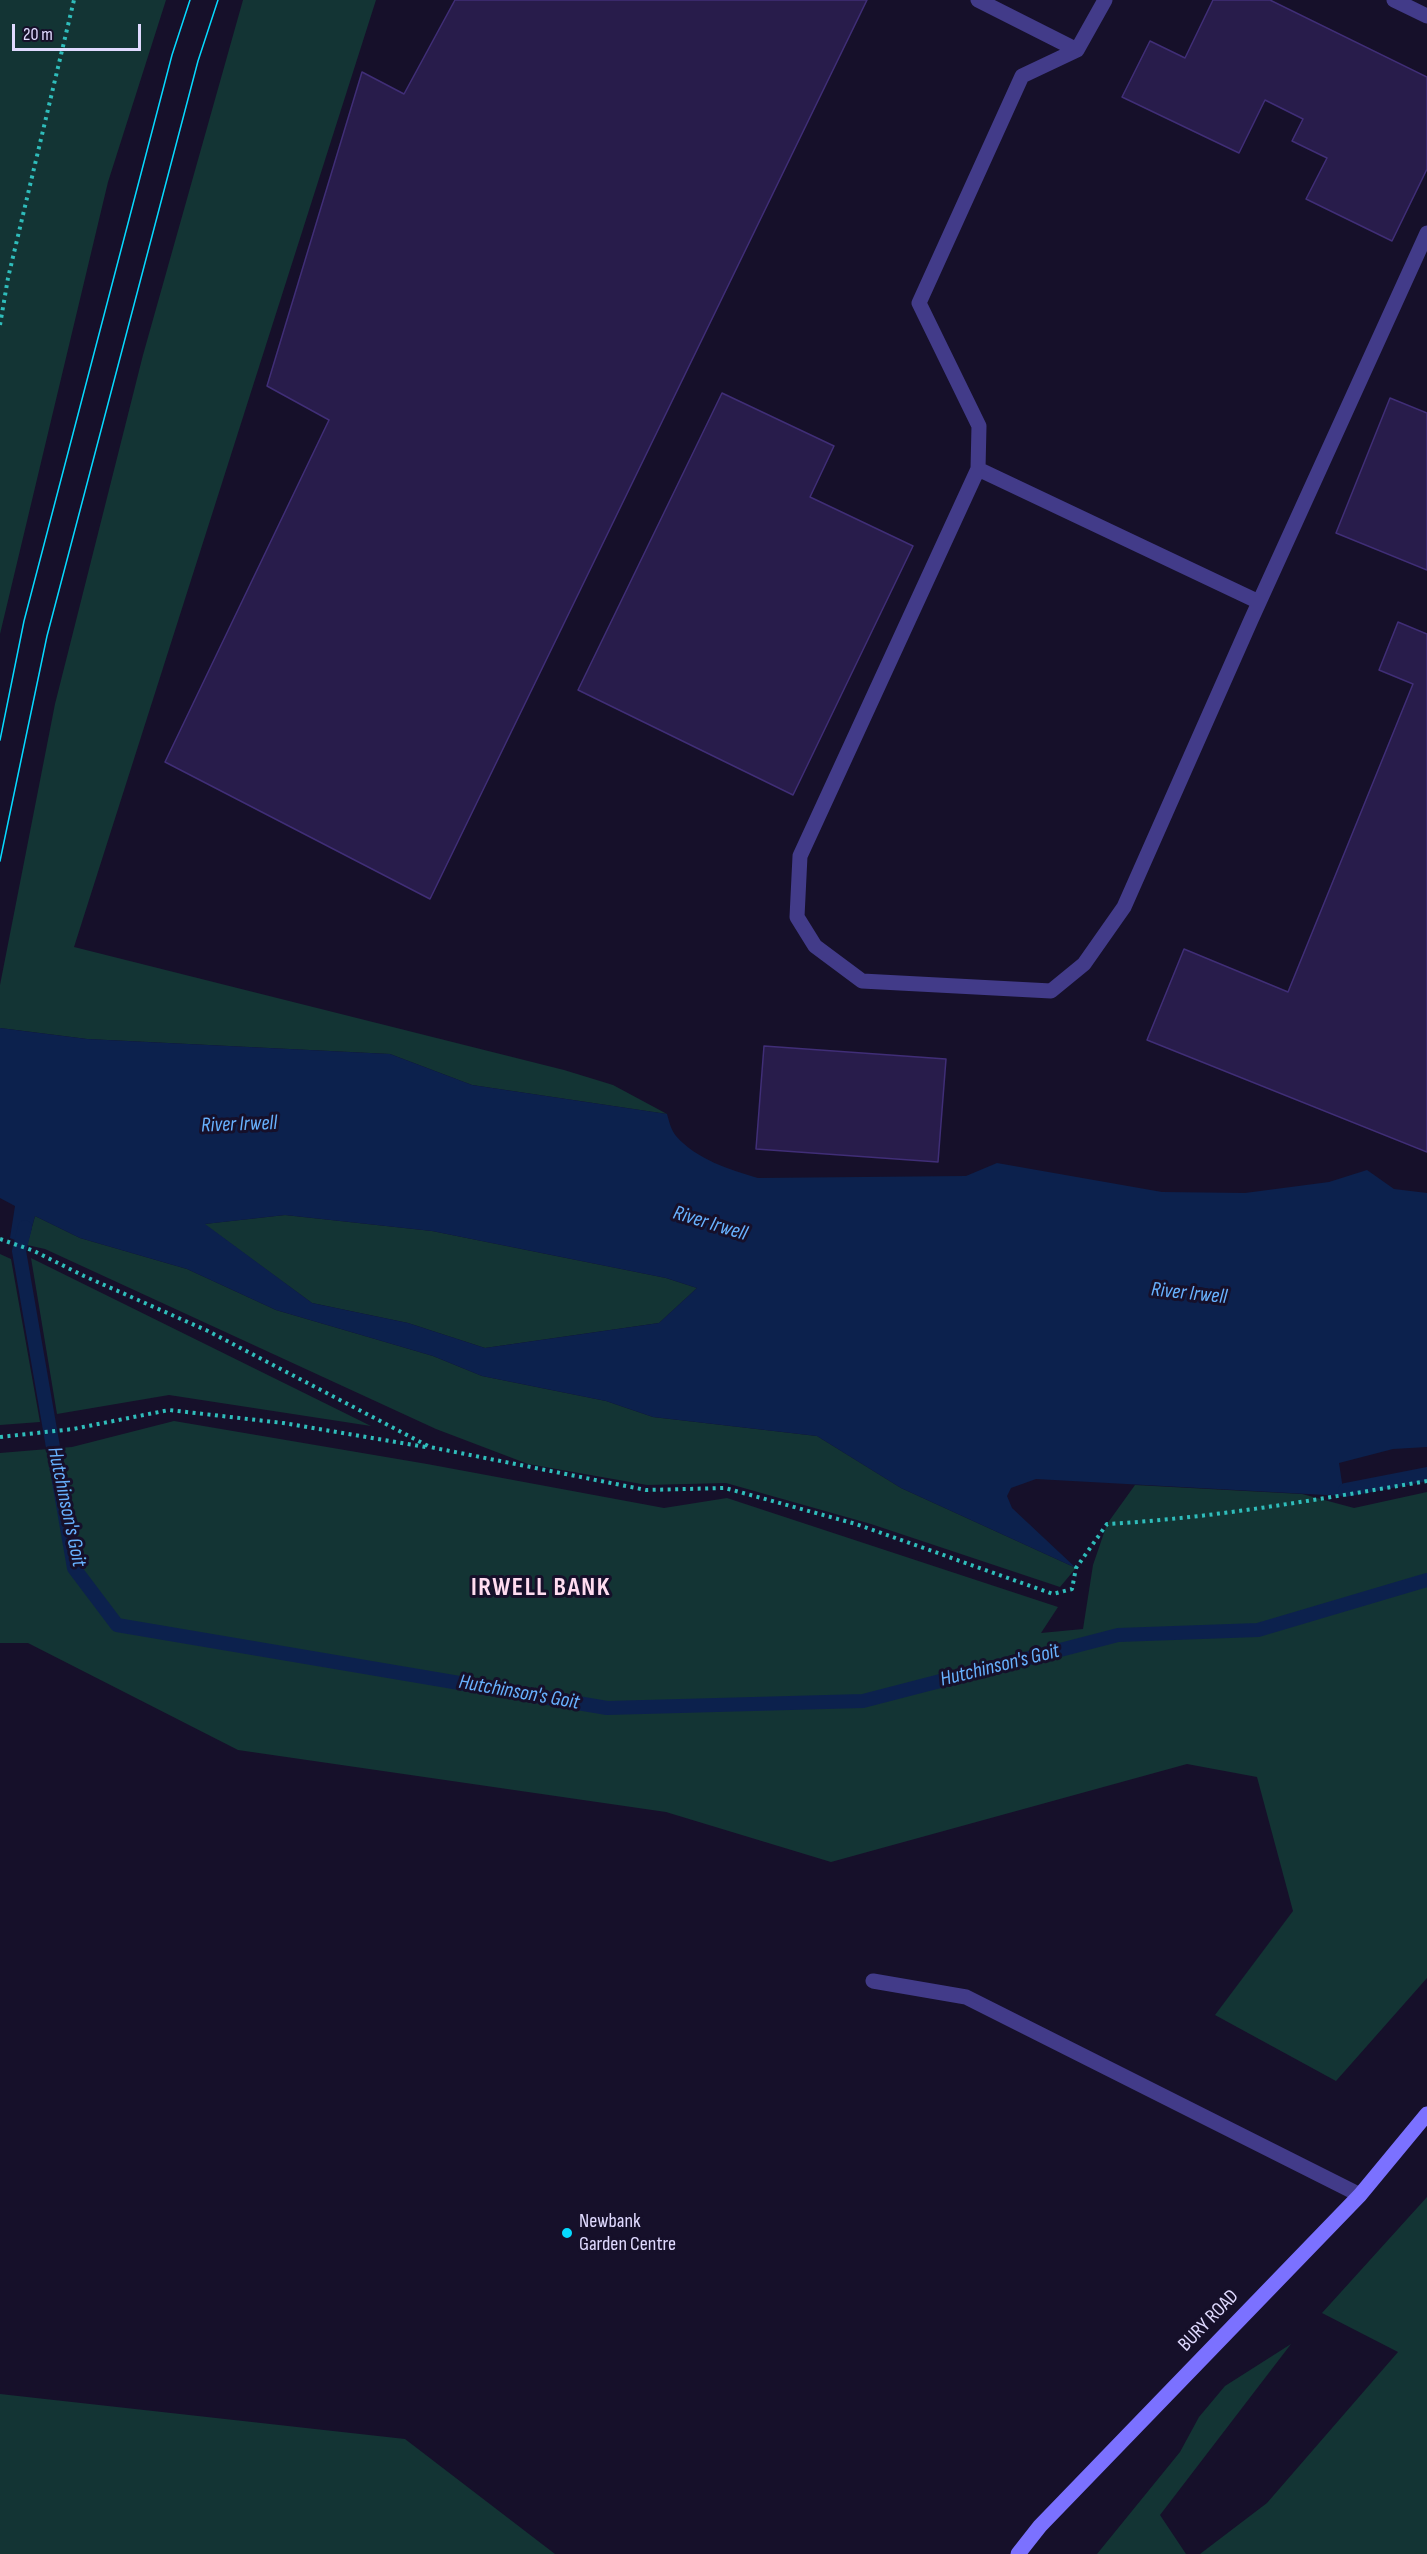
<!DOCTYPE html>
<style>
body{margin:0}
#map{position:relative;width:1427px;height:2554px;overflow:hidden;background:#16102a;font-family:"Sofia Sans Condensed",sans-serif}
canvas{display:block}
.scale{position:absolute;left:12px;top:24px;width:129px;height:27px;box-sizing:border-box;border:3px solid #e0daff;border-top:0;padding-left:8px;font-size:18px;line-height:21px;white-space:nowrap;color:#e0daff;-webkit-text-stroke:4px #16102a;paint-order:stroke}
</style>
<div id="map">
<canvas width="1427" height="2554"></canvas>
<div class="scale">20 m</div>
</div>
<script>
const ctx = document.querySelector('canvas').getContext('2d');
ctx.lineJoin = 'round';
function fillPath(path, color) { ctx.fillStyle = color; ctx.fill(path, 'evenodd'); }
function stroke(path, color, width, dash) { ctx.strokeStyle = color; ctx.lineWidth = width; ctx.lineCap = dash ? 'butt' : 'round'; ctx.setLineDash(dash || []); ctx.stroke(path); }
function write(font, color, halo, rows, align = 'center') {
  ctx.font = font + ' "Sofia Sans Condensed",sans-serif'; ctx.lineWidth = 6; ctx.setLineDash([]); ctx.textBaseline = 'middle'; ctx.strokeStyle = halo; ctx.fillStyle = color; for (const [text, x, y, turn = 0] of rows) {
    ctx.save(); ctx.translate(x, y); ctx.rotate((+turn || 0) * Math.PI / 180); ctx.textAlign = isNaN(turn) ? turn : align; if (halo) ctx.strokeText(text, 0, 0); ctx.fillText(text, 0, 0); ctx.restore();
  }
}
const green = new Path2D(`
 M 0,0 L 166,0 L 108,182 L 0,634 Z
 M 243,0 L 376,0 L 74,947 L 564,1070 L 613,1085 L 667,1114 L 472,1085 L 390,1054 L 87,1039 L 0,1028 L 0,985 L 55,704 L 143,355 Z
 M 285,1215 L 432,1231 L 666,1278 L 697,1288 L 659,1323 L 485,1348 L 408,1323 L 312,1303 L 204,1224 Z
 M 35,1216 L 80,1238 L 187,1269 L 276,1310 L 433,1356 L 482,1376 L 606,1401 L 653,1417 L 817,1436 L 901,1488 L 1076,1568 L 1060,1587 L 871,1524 L 726,1483 L 647,1485 L 528,1464 L 436,1429 L 45,1249 L 27,1245 Z
 M 0,1254 L 11,1259 L 40,1422 L 0,1425 Z
 M 31,1258 L 371,1426 L 169,1395 L 57,1414 Z
 M 174,1421 L 427,1464 L 664,1508 L 727,1498 L 1058,1607 L 1041,1633 L 1083,1629 L 1093,1565 L 1107,1524 L 1135,1485 L 1302,1494 L 1354,1508 L 1427,1492 L 1427,1978 L 1336,2081 L 1215,2015 L 1293,1911 L 1257,1777 L 1187,1764 L 831,1862 L 666,1812 L 238,1750 L 28,1643 L 0,1643 L 0,1453 L 72,1447 Z
 M 1427,2197 L 1427,2554 L 1200,2554 L 1267,2503 L 1398,2352 L 1322,2313 Z
 M 1291,2344 L 1160,2515 L 1186,2554 L 1097,2554 L 1180,2452 L 1199,2417 L 1225,2386 Z
 M 0,2394 L 405,2439 L 555,2554 L 0,2554 Z`);
const water = new Path2D(`
 M 0,1028 L 87,1039 L 390,1054 L 472,1085 L 667,1114 C 669,1121 671,1130 676,1136 C 696,1159 730,1170 758,1178 L 966,1176 L 997,1163 L 1162,1192 L 1245,1193 L 1329,1182 L 1367,1170 L 1394,1189 L 1427,1193 L 1427,1447 L 1393,1449 L 1339,1463 L 1344,1496 L 1036,1479 L 1011,1488 L 1007,1496 L 1012,1508 L 1076,1568 L 901,1488 L 817,1436 L 653,1417 L 606,1401 L 482,1376 L 433,1356 L 276,1310 L 187,1269 L 80,1238 L 35,1216 L 27,1245 L 10,1238 L 15,1206 L 0,1198 ZM 285,1215 L 432,1231 L 666,1278 L 697,1288 L 659,1323 L 485,1348 L 408,1323 L 312,1303 L 205,1224 Z`);
const stream = new Path2D(`
 M 25,1227 L 19,1251 L 74,1568 L 117,1625 L 607,1708 L 863,1701 L 1118,1635 L 1258,1630 L 1427,1580
 M 1345,1490 L 1427,1474`);
const building = new Path2D(`
 M 455,0 L 867,0 L 430,899 L 165,762 L 329,420 L 267,386 L 362,72 L 404,94 Z
 M 1213,0 L 1270,0 L 1427,77 L 1427,169 L 1392,241 L 1306,199 L 1327,158 L 1292,141 L 1303,119 L 1265,100 L 1239,153 L 1122,97 L 1150,41 L 1185,58 Z
 M 722,393 L 834,446 L 810,497 L 913,546 L 793,795 L 578,690 Z
 M 1390,398 L 1427,413 L 1427,570 L 1336,533 Z
 M 1398,622 L 1427,634 L 1427,1152 L 1147,1040 L 1184,949 L 1288,992 L 1413,684 L 1379,670 Z
 M 764,1046 L 946,1059 L 938,1162 L 756,1149 Z`);
const path = new Path2D(`
 M 0,325 L 8,278 L 74,0
 M 0,1239 L 34,1251 L 84,1276 L 208,1331 L 430,1447 L 646,1490 L 725,1488 L 856,1524 L 1053,1594 L 1072,1589 L 1076,1568 L 1107,1524 C 1215,1518 1320,1499 1427,1481
 M 0,1437 L 73,1429 L 169,1410 L 283,1423 L 426,1447`);
const lane = new Path2D(`
 M 978,0 L 1077,50
 M 1105,0 L 1077,50 L 1022,76 L 919,303 L 979,426 L 978,469 L 800,856 L 797,917 L 815,946 L 862,981 L 1051,991 L 1084,964 L 1124,907 L 1251,620 L 1427,233
 M 1394,0 L 1427,16
 M 978,469 L 1259,602
 M 873,1981 L 966,1997 L 1360,2195`);
const secondary = new Path2D(`
 M 1018,2554 L 1040,2526 L 1360,2195 L 1427,2114`);
const tram = new Path2D(`
 M 0,740 L 24,621 L 172,55 L 190,0
 M 0,861 L 47,636 L 198,61 L 218,0`);
const markers = [
 [567,2233,6,"#06daff"]
];
const poiNames = [
 ["Newbank",579,2222],
 ["Garden Centre",579,2245]
];
const streetNames = [
 ["BURY ROAD",1209,2321,-46]
];
const waterNames = [
 ["River Irwell",239,1125,-2],
 ["River Irwell",710,1224,17],
 ["River Irwell",1189,1294,6],
 ["Hutchinson's Goit",66,1507,78],
 ["Hutchinson's Goit",1000,1666,-14],
 ["Hutchinson's Goit",519,1693,10]
];
const districtNames = [
 ["IRWELL BANK",541,1588]
];
fillPath(green, '#133434');
fillPath(water, '#0c214d');
stroke(stream, '#0c214d', 14);
fillPath(building, '#281c4b');
stroke(building, '#402e77', 1.5);
stroke(path, '#2fbdbb', 4, [3, 4.5]);
stroke(lane, '#423b89', 15);
stroke(secondary, '#7b71ff', 15);
stroke(tram, '#06daff', 1.5);
for (const [x, y, r, color] of markers) { const dot = new Path2D(); dot.arc(x, y, r, 0, 2 * Math.PI); ctx.fillStyle = color; ctx.fill(dot); stroke(dot, '#16102a', 2); }
write('20px', '#e0daff', '#16102a', poiNames, 'left');
write('20px', '#e0daff', '#16102a', streetNames);
write('italic 21px', '#68b2ff', '#16102a', waterNames);
ctx.letterSpacing = '1.5px';
write('bold 26px', '#ffdcf0', '#16102a', districtNames);
ctx.letterSpacing = '0px';
</script>
